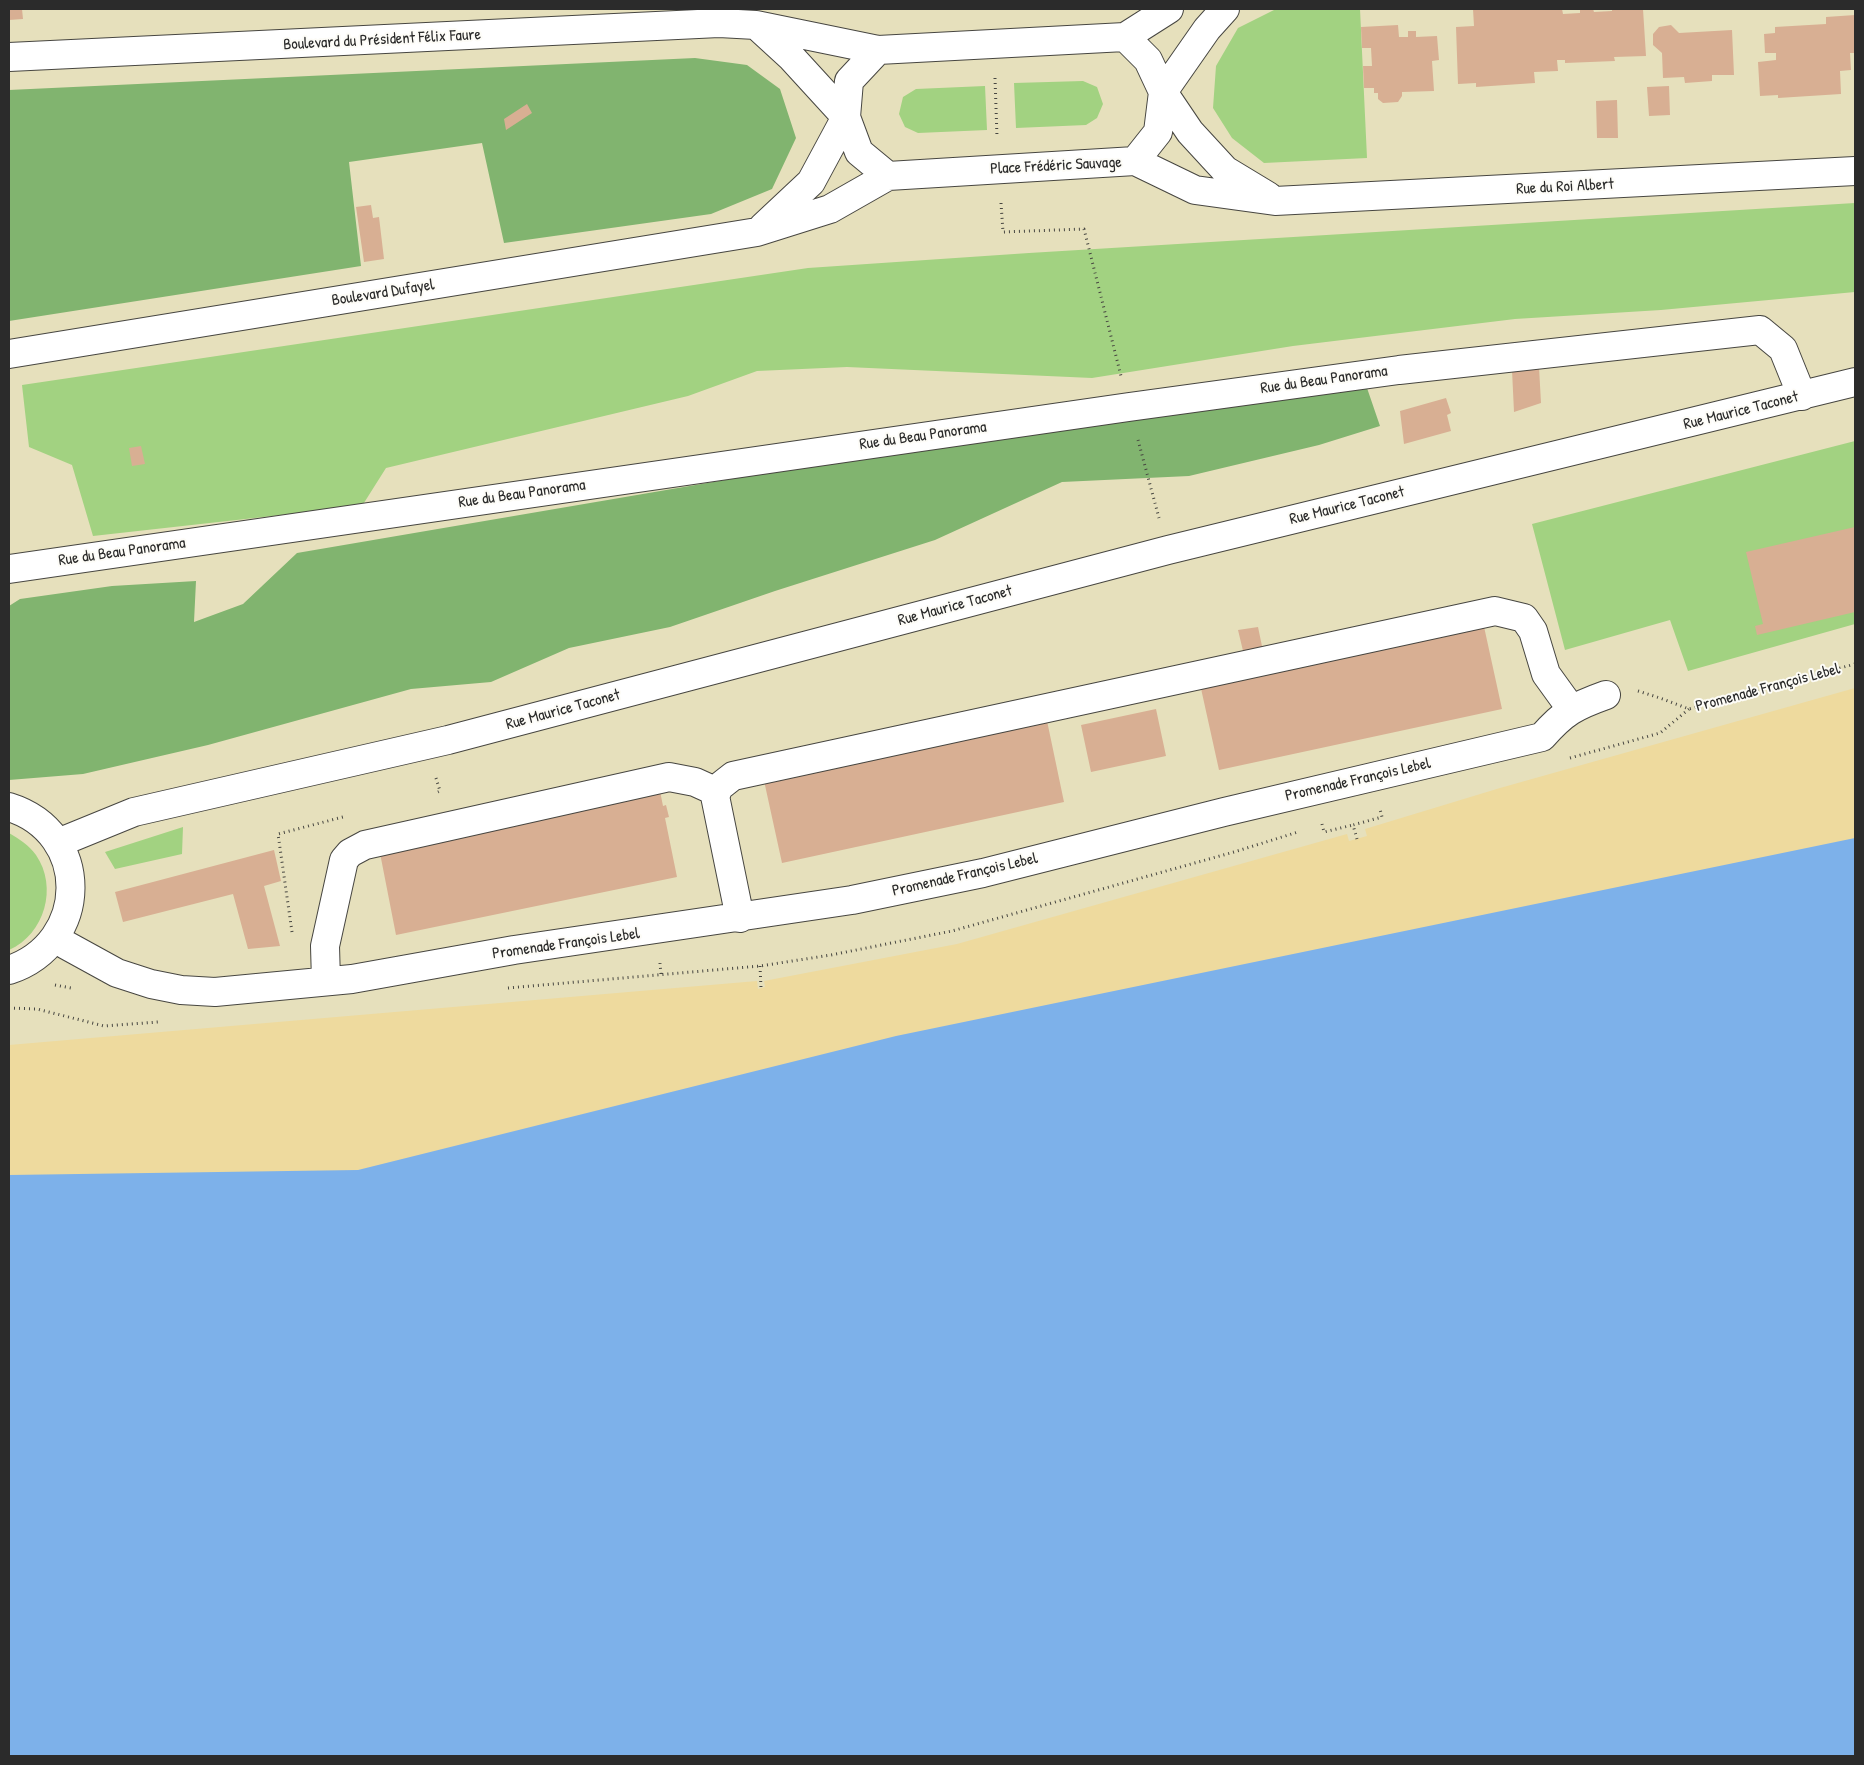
<!DOCTYPE html>
<meta charset="utf-8">
<style>
body{margin:0}
#map{position:relative;width:1864px;height:1765px;overflow:hidden;background:#e6e0bc;font-family:"Patrick Hand",sans-serif}
canvas{display:block}
.frame{position:absolute;inset:0;border:10px solid #2b2b2b;pointer-events:none}
</style>
<div id="map">
<canvas width="1864" height="1765"></canvas>
<div class="frame"></div>
</div>
<script>
const ctx = document.querySelector('canvas').getContext('2d');
ctx.lineJoin = 'round';
function fillPath(path, color) { ctx.fillStyle = color; ctx.fill(path, 'evenodd'); }
function stroke(path, color, width, dash) { ctx.strokeStyle = color; ctx.lineWidth = width; ctx.lineCap = dash ? 'butt' : 'round'; ctx.setLineDash(dash || []); ctx.stroke(path); }
function write(font, color, halo, rows, align = 'center') {
  ctx.font = font + ' "Patrick Hand",sans-serif'; ctx.lineWidth = 4; ctx.setLineDash([]); ctx.textBaseline = 'middle'; ctx.strokeStyle = halo; ctx.fillStyle = color; for (const [text, x, y, turn = 0] of rows) {
    ctx.save(); ctx.translate(x, y); ctx.rotate((+turn || 0) * Math.PI / 180); ctx.textAlign = isNaN(turn) ? turn : align; if (halo) ctx.strokeText(text, 0, 0); ctx.fillText(text, 0, 0); ctx.restore();
  }
}
const green = new Path2D(`
 M 1276,9 L 1360,9 L 1367,158 L 1264,163 L 1232,138 L 1213,108 L 1216,66 L 1238,28 Z
 M 1083,81 L 1097,87 L 1103,104 L 1097,118 L 1086,125 L 1016,128 L 1014,83 Z
 M 985,86 L 987,130 L 918,133 L 905,127 L 899,114 L 903,97 L 916,89 Z
 M 1855,203 L 1855,292 L 1661,310 L 1515,319 L 1293,346 L 1092,378 L 847,367 L 757,371 L 688,396 L 386,468 L 362,506 L 93,536 L 72,465 L 29,447 L 22,385 L 808,268 L 1029,253 Z
 M 1855,441 L 1855,624 L 1688,671 L 1670,620 L 1565,650 L 1532,524 Z
 M 183,827 L 182,854 L 115,869 L 105,852 Z
 M 9,833 C 19,839 29,845 36,855 C 58,887 45,934 9,950 Z`);
const forest = new Path2D(`
 M 695,58 L 747,65 L 780,89 L 796,138 L 772,189 L 711,214 L 504,243 L 482,143 L 349,162 L 361,266 L 9,321 L 9,90 Z
 M 1367,388 L 1380,426 L 1319,445 L 1189,476 L 1062,482 L 935,540 L 775,591 L 670,627 L 569,648 L 491,682 L 411,689 L 208,745 L 83,774 L 9,780 L 9,606 L 20,599 L 112,586 L 196,581 L 194,622 L 243,604 L 297,553 L 801,467 Z`);
const sand = new Path2D(`
 M 1855,688 L 1855,885 L 358,1170 L 9,1198 L 9,1045 L 757,981 L 758,989 L 765,987 L 764,981 L 957,944 L 1347,834 L 1349,841 L 1367,836 L 1365,829 L 1500,788 Z`);
const water = new Path2D(`
 M 1855,838 L 1855,1756 L 9,1756 L 9,1175 L 358,1170 L 896,1036 Z`);
const building = new Path2D(`
 M 9,9 L 22,9 L 23,19 L 9,20 Z
 M 1473,9 L 1562,9 L 1563,14 L 1580,13 L 1580,9 L 1593,9 L 1594,12 L 1612,11 L 1612,9 L 1643,9 L 1646,56 L 1614,57 L 1615,61 L 1565,63 L 1565,60 L 1557,60 L 1558,71 L 1534,72 L 1535,83 L 1476,87 L 1476,83 L 1458,84 L 1456,27 L 1474,26 Z
 M 1855,15 L 1855,53 L 1850,53 L 1851,70 L 1840,71 L 1841,94 L 1778,98 L 1778,95 L 1760,96 L 1758,62 L 1776,60 L 1776,53 L 1765,53 L 1764,34 L 1775,33 L 1775,27 L 1826,24 L 1826,17 Z
 M 1398,25 L 1399,37 L 1408,37 L 1408,31 L 1416,31 L 1416,37 L 1437,36 L 1439,60 L 1432,61 L 1434,91 L 1402,92 L 1402,96 L 1398,102 L 1383,103 L 1378,99 L 1378,93 L 1374,93 L 1374,88 L 1364,88 L 1363,66 L 1372,66 L 1371,48 L 1362,48 L 1361,27 Z
 M 1671,25 L 1679,33 L 1732,30 L 1734,75 L 1712,75 L 1712,81 L 1685,83 L 1684,77 L 1663,78 L 1662,53 L 1653,45 L 1653,34 L 1659,27 Z
 M 1669,86 L 1670,115 L 1649,116 L 1647,87 Z
 M 1617,100 L 1618,138 L 1597,138 L 1596,101 Z
 M 527,104 L 532,113 L 506,130 L 504,119 Z
 M 371,205 L 373,218 L 379,217 L 384,259 L 364,262 L 356,207 Z
 M 1539,367 L 1541,403 L 1514,412 L 1512,370 Z
 M 1446,398 L 1451,413 L 1447,415 L 1451,431 L 1404,444 L 1400,411 Z
 M 141,446 L 145,464 L 132,466 L 129,448 Z
 M 1855,527 L 1855,612 L 1757,635 L 1755,626 L 1763,624 L 1746,552 Z
 M 1483,622 L 1502,709 L 1219,770 L 1200,684 Z
 M 1258,627 L 1263,651 L 1244,655 L 1238,630 Z
 M 1156,709 L 1166,756 L 1091,772 L 1081,725 Z
 M 1046,716 L 1064,802 L 782,863 L 763,776 Z
 M 660,791 L 663,806 L 666,805 L 669,817 L 665,818 L 677,877 L 396,935 L 379,848 Z
 M 274,850 L 281,881 L 264,886 L 280,946 L 248,949 L 233,894 L 123,922 L 115,892 Z`);
const path = new Path2D(`
 M 995,78 L 997,137
 M 1001,203 L 1003,232 L 1084,229 L 1121,376
 M 1138,440 L 1159,518
 M 1638,691 L 1660,698 L 1689,709 L 1855,664
 M 1570,758 L 1660,733 L 1689,709
 M 436,778 L 440,791 L 438,792
 M 1322,824 L 1324,832 L 1353,825
 M 1357,839 L 1353,825 L 1382,817 L 1380,809
 M 292,932 L 278,834 L 343,817
 M 660,963 L 661,975
 M 760,966 L 761,988
 M 55,985 L 71,988
 M 508,988 L 760,966 L 831,955 L 952,931 L 1234,852 L 1298,832
 M 9,1008 L 37,1009 L 104,1026 L 158,1022`);
const minor = new Path2D(`
 M 1225,9 L 1207,29 L 1163,92 L 1190,132 L 1225,170 L 1268,196
 M 756,25 L 792,58 L 846,117 L 811,182 L 763,227
 M 1125,37 L 1169,9
 M 9,57 L 719,23 L 756,25 L 878,50 L 1125,37 L 1148,60 L 1163,92 L 1158,132 L 1135,161 L 888,176 L 859,152 L 846,117 L 849,81 L 878,50
 M 1135,161 L 1195,190 L 1275,201 L 1855,171
 M 9,354 L 757,232 L 830,209 L 888,176
 M 9,569 L 1129,407 L 1399,370 L 1760,330 L 1783,349 L 1802,396
 M 9,807 C 92,833 90,943 9,970
 M 58,843 L 134,812 L 448,740 L 1168,550 L 1855,382
 M 740,918 L 715,796 L 719,787 L 733,776 L 1495,611 L 1524,618 L 1533,631 L 1546,674 L 1572,710
 M 55,938 L 66,945 L 117,973 L 151,984 L 181,990 L 215,992 L 352,979 L 514,950 L 852,900 L 983,873 L 1224,812 L 1542,737 C 1564,712 1575,706 1606,695
 M 326,981 L 325,946 L 344,860 L 350,853 L 365,845 L 669,777 L 695,782 L 717,792`);
const streetNames = [
 ["Boulevard du Président Félix Faure",382,40,-3],
 ["Place Frédéric Sauvage",1056,166,-3],
 ["Rue du Roi Albert",1565,187,-3],
 ["Boulevard Dufayel",383,293,-9],
 ["Rue du Beau Panorama",1324,380,-8],
 ["Rue Maurice Taconet",1741,411,-14],
 ["Rue du Beau Panorama",923,436,-8],
 ["Rue du Beau Panorama",522,494,-8],
 ["Rue Maurice Taconet",1347,506,-14],
 ["Rue du Beau Panorama",122,552,-8],
 ["Rue Maurice Taconet",955,606,-15],
 ["Promenade François Lebel",1768,688,-15],
 ["Rue Maurice Taconet",563,710,-15],
 ["Promenade François Lebel",1358,780,-13],
 ["Promenade François Lebel",965,875,-13],
 ["Promenade François Lebel",566,944,-8]
];
fillPath(green, '#a2d281');
fillPath(forest, '#81b46f');
fillPath(sand, '#eeda9e');
fillPath(water, '#7db1ea');
fillPath(building, '#d8af93');
stroke(minor, '#474641', 30);
stroke(path, '#474641', 3, [1, 4]);
stroke(minor, '#fff', 28);
write('16px', '#2b2b2b', '#fdfcf7', streetNames);
</script>
